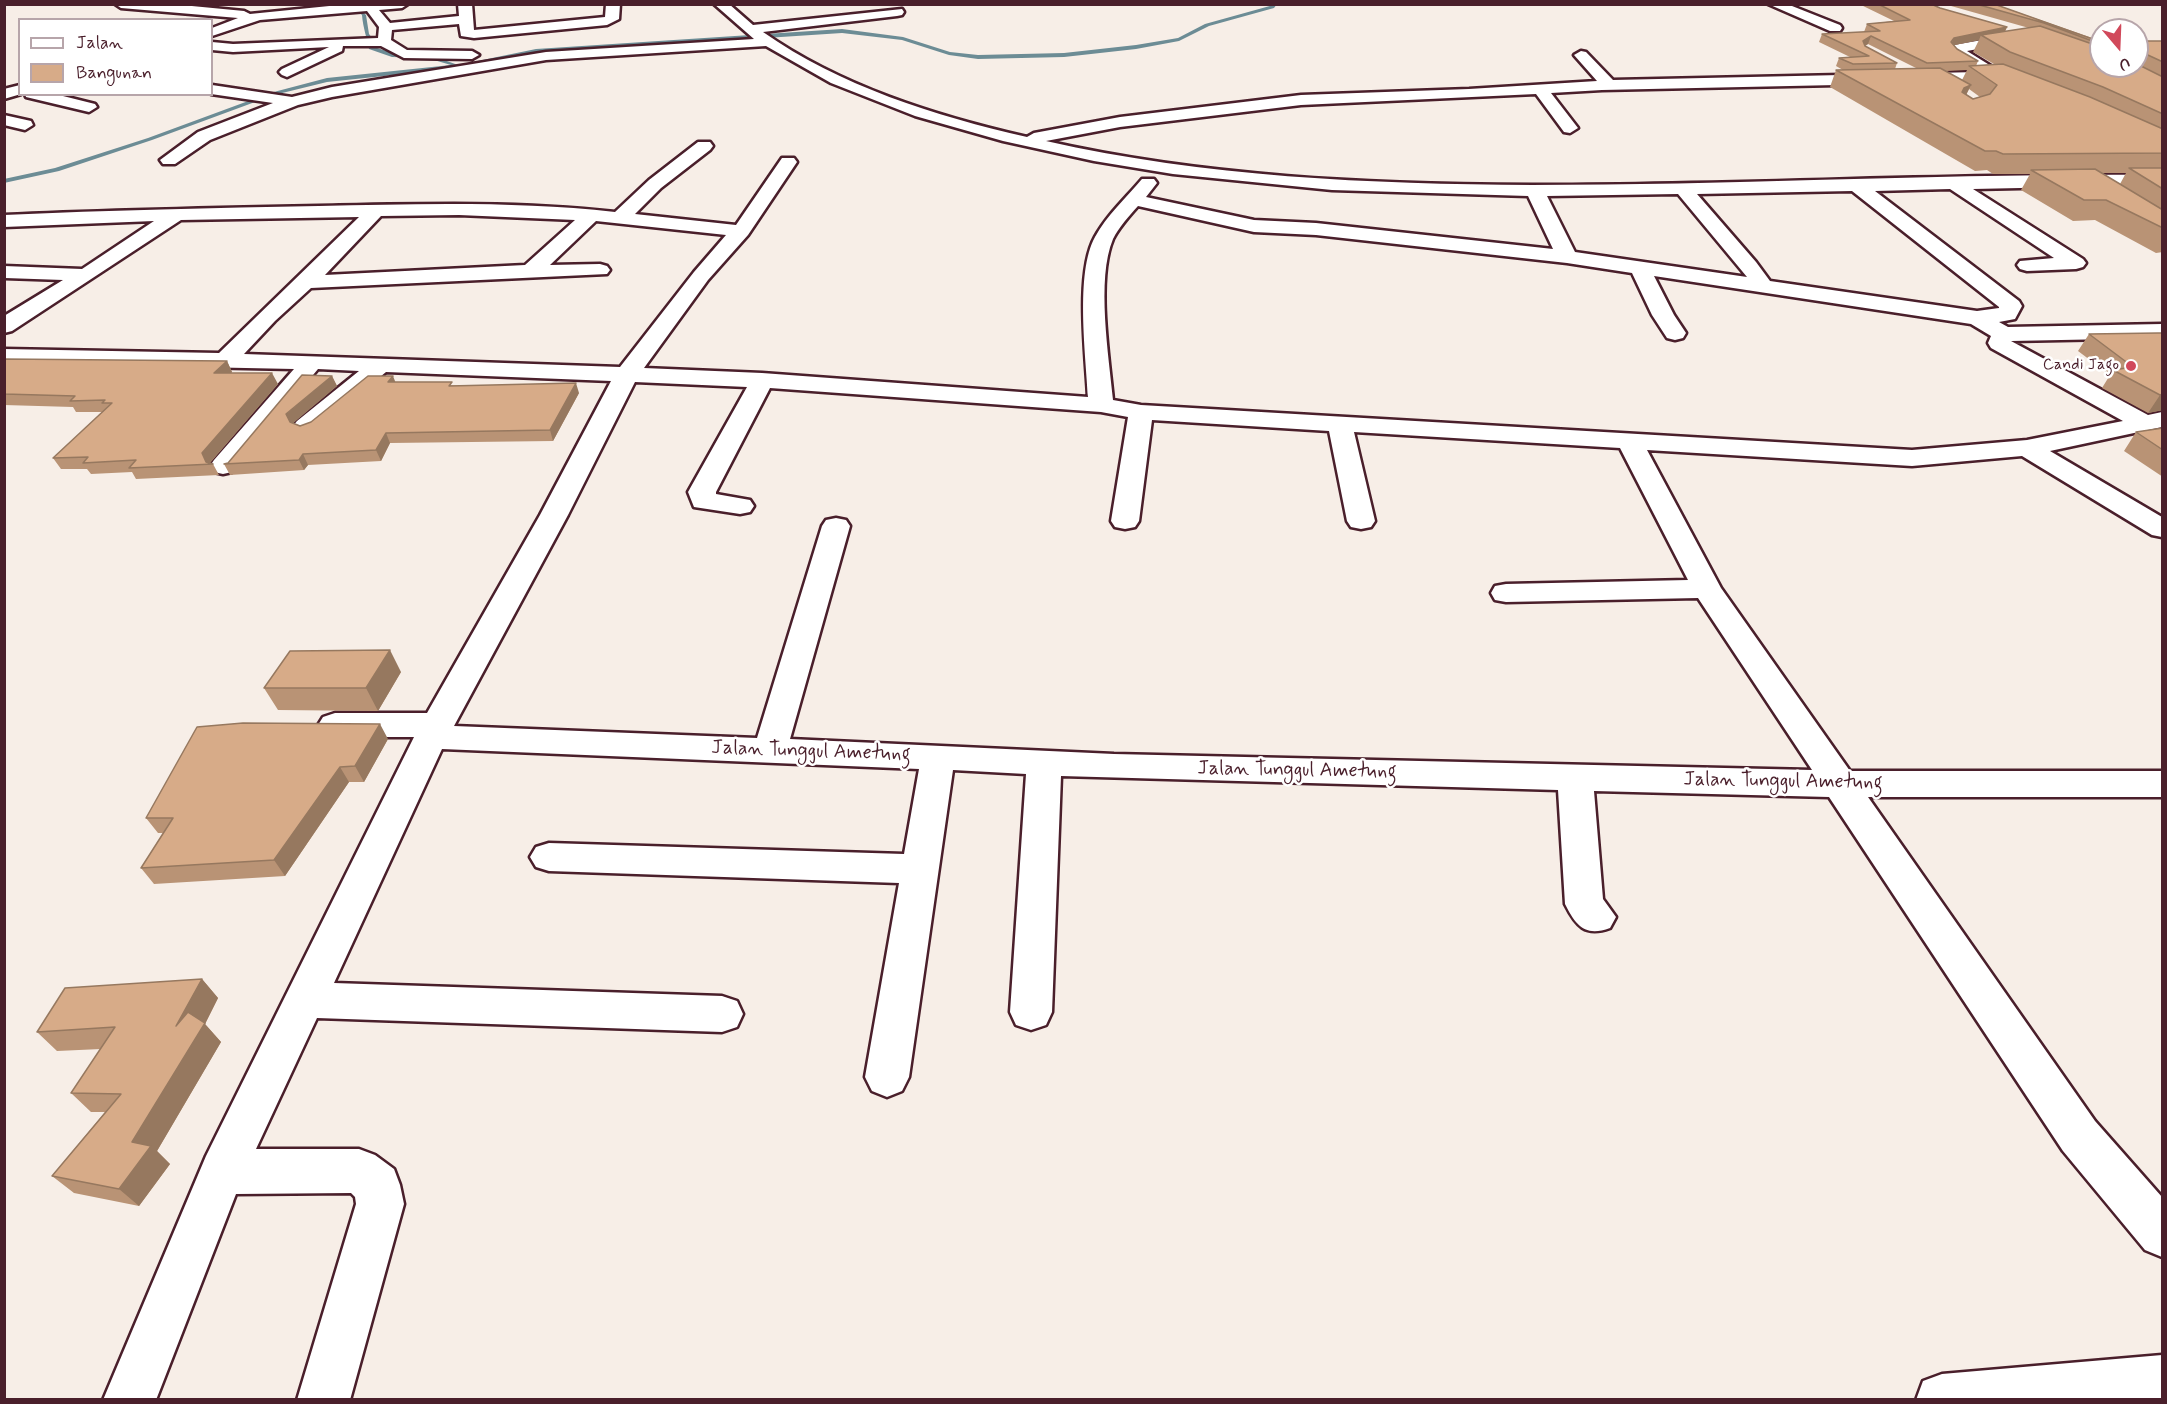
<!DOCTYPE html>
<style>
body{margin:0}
#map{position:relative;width:2167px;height:1404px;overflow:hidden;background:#f7eee7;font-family:Mynerve,sans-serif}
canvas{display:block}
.frame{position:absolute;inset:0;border:6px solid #4a1f2b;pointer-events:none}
.legend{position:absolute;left:18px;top:18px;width:195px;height:78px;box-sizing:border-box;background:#fff;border:2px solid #b7a5aa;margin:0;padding:8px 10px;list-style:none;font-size:18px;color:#4a1f2b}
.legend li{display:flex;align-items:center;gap:12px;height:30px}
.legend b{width:30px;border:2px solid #b7a5aa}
.north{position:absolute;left:2089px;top:18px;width:60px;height:60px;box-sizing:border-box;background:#fff;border:2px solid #b7a5aa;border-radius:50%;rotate:161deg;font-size:16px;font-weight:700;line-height:24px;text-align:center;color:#4a1f2b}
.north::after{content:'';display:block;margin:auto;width:21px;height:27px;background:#d1495b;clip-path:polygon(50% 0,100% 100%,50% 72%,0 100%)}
</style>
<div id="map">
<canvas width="2167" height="1404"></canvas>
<div class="frame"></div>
<ul class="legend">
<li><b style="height:8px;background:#fff"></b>Jalan</li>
<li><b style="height:16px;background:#d7ab88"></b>Bangunan</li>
</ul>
<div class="north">U</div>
</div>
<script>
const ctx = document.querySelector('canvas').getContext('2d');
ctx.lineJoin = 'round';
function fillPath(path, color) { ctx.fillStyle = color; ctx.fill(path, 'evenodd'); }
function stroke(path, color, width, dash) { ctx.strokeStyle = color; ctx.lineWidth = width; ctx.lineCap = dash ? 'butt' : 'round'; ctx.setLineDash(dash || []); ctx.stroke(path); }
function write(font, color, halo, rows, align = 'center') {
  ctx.font = font + ' Mynerve,sans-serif'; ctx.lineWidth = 5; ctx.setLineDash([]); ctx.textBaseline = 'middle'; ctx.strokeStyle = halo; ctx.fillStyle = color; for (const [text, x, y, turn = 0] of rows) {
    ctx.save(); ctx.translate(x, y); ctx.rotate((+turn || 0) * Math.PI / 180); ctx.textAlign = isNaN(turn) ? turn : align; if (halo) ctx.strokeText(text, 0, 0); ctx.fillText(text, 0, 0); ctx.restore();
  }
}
const stream = new Path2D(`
 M 350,4 L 355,4 L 366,15 L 369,34 L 374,40 L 374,47 L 393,53 L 427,54 L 458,65 L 536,49 L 842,29 L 903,37 L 950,52 L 978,55 L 1064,53 L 1136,45 L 1178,38 L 1205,24 L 1277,4 L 1274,8 L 1209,26 L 1179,41 L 1136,49 L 1064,57 L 978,59 L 949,55 L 902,40 L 842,33 L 536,53 L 460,68 L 327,82 L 274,95 L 152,140 L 59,171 L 4,183 L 4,179 L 55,168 L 148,138 L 270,93 L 327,78 L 451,65 L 427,58 L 392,57 L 369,49 C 367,38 363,28 362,15 Z`);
const minor = new Path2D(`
 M 115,4 L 171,4 L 244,11 L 250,14 L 349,4 L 408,4 L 402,8 L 379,10 L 390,23 L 459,16 L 458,4 L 472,4 L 474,30 L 605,17 L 606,4 L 620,4 L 619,19 L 607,25 L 474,38 L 461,36 L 459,24 L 392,30 L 391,40 L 407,50 L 472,51 L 479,55 L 472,59 L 404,58 L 381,46 L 343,46 L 342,51 L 287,77 L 282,75 L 279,72 L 282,69 L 329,47 L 233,52 L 212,50 L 212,42 L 233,44 L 378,38 L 379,27 L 367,11 L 260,20 L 212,36 L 212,28 L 238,18 L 121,8 Z
 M 714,4 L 729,4 L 753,25 L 902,9 L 904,12 L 902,15 L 897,16 L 763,32 C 840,86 935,116 1027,137 L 1034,133 L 1120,117 L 1301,95 L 1469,89 L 1597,81 L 1574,55 L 1581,51 L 1586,52 L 1613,80 L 1978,72 L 1982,72 L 1952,53 L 1950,50 L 1954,45 L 2021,33 L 2026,34 L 2028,37 L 2026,40 L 1967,51 L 2004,74 L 2001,77 L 1978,82 L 1602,90 L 1551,93 L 1578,128 L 1570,133 L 1564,132 L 1536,94 L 1301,105 L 1120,127 L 1046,141 C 1205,177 1370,184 1532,185 C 1743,185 1952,173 2162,175 L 2162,185 L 1973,189 L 2083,259 L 2086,263 L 2083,267 L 2076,269 L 2027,271 L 2020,269 L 2017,265 L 2020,261 L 2054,258 L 1950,189 L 1875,191 L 2019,301 L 2022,306 L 2015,319 L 1999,322 L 2008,327 L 2162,324 L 2162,338 L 2011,341 L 2148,415 L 2162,412 L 2162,427 L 2050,451 L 2162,517 L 2162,537 L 2152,535 L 2022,456 L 1912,466 L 1647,450 L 1721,588 L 1850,771 L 2162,771 L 2162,797 L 1868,797 L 2095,1121 L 2162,1197 L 2162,1257 L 2145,1250 L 2063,1151 L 1829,797 L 1594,791 L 1603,899 L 1616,917 L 1610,928 C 1585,937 1576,926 1565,904 L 1558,790 L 1061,776 L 1052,1012 L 1046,1025 L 1031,1030 L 1016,1025 L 1010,1012 L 1026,774 L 953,770 L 909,1077 L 902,1091 L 887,1097 L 872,1091 L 865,1077 L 899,883 L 549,871 L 536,867 L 530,857 L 536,847 L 549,843 L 904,854 L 919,769 L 442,749 L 334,983 L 722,996 L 737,1001 L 743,1014 L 737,1027 L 722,1032 L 317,1018 L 256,1149 L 359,1149 L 375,1155 L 394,1169 L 400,1185 L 404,1204 L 350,1400 L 297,1400 L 356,1204 L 355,1197 L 351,1193 L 236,1194 L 156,1400 L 103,1400 L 206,1156 L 414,737 L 335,737 L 323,733 L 318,725 L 323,717 L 335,713 L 427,713 L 540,515 L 611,381 L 386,372 L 315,431 L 306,434 L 297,431 L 293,426 L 297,421 L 359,371 L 318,369 L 232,472 L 223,474 L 214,472 L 210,466 L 214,460 L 294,369 L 4,363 L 4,349 L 219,353 L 359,217 L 181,220 L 12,331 L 4,333 L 4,316 L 63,280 L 5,278 L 4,266 L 82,269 L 154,221 L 4,227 L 4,215 C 109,210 214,208 319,206 C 418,204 517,201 615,212 L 649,180 L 698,142 L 710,142 L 713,146 L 710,150 L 661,188 L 635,214 L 736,225 L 782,158 L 794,158 L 797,162 L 748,235 L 708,280 L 644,368 L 762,373 L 1088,397 C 1086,355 1075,273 1095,237 C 1107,215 1126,198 1142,179 L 1154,179 L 1157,183 L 1146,197 L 1254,220 L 1316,223 L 1553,249 L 1528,196 L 1332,190 L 1173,174 L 1094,161 L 1003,141 L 915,116 L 831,83 L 766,46 L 546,60 L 332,97 L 298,105 L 210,140 L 175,164 L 163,164 L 160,160 L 198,132 L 273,103 L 211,94 L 212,85 L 292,97 L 332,87 L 546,52 L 754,39 ZM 1852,191 L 1999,307 L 1999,308 L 1977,311 L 1770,281 L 1756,262 L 1697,194 ZM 1678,194 L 1747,277 L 1575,252 L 1547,196 ZM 1138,206 L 1254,232 L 1316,235 L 1567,263 L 1632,273 L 1652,315 L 1667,338 L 1675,340 L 1683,338 L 1686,333 L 1674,315 L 1654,276 L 1971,324 L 1991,336 L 1988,343 L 1991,348 L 2123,421 L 2027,440 L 1912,450 L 1141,405 L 1113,400 C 1109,357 1096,279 1113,239 C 1119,227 1129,216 1138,206 ZM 459,215 L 575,220 L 525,265 L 325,275 L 381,216 ZM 596,221 L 726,235 L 694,272 L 620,367 L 244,354 L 275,321 L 311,288 L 607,274 L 610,270 L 607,266 L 600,264 L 550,265 ZM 635,382 L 747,387 L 688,492 L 694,507 L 740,514 L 750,512 L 754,506 L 750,500 L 716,494 L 716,492 L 770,388 L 1101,412 L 1128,417 L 1111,521 L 1115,527 L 1125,529 L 1135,527 L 1139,521 L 1152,420 L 1329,431 L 1347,521 L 1351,527 L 1361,529 L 1371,527 L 1375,521 L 1354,432 L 1620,448 L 1688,580 L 1506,584 L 1495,586 L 1491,593 L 1495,600 L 1506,602 L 1698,598 L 1812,770 L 1114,754 L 790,739 L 850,526 L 846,520 L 836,518 L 826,520 L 822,526 L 757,738 L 454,726 L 568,515 Z
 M 1768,4 L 1787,4 L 1840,25 L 1842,28 L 1840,31 L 1830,31 Z
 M 20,85 L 21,94 L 4,99 L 4,89 Z
 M 25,94 L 55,94 L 95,104 L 97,107 L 89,112 L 26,97 Z
 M 4,115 L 31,121 L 33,125 L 25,130 L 4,125 Z
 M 2162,1355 L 2162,1400 L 1916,1400 L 1923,1381 L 1942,1374 Z`);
const wall = new Path2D(`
 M 1859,4 L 1931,4 L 1940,8 L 2007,27 L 2005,32 L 2029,28 L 1944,4 L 1994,4 L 2101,41 L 2100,46 L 2137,66 L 2137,39 L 2146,41 L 2163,41 L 2163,252 L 2156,253 L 2095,220 L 2073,221 L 2021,190 L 2030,174 L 1993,174 L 1987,170 L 1975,171 L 1830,87 L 1836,70 L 1843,70 L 1836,66 L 1839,58 L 1850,57 L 1819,42 L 1822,34 L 1864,32 L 1867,24 L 1894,21 ZM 1979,40 L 1973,52 L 1994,64 L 1976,66 L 1978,61 L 1957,49 L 1954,45 ZM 1868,44 L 1916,68 L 1895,69 L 1897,63 L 1865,46 ZM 1967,70 L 1962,80 L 1946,71 ZM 1969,89 L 1980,97 L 1973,99 L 1966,95 ZM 2101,173 L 2126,173 L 2120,184 Z
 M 2163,333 L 2163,410 L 2148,413 L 2102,388 L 2110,375 L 2078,351 L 2089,334 Z
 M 4,359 L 227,361 L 232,372 L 231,373 L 278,384 L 210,463 L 213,464 L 219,475 L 136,479 L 132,472 L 91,474 L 87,469 L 61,469 L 53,458 L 103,412 L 76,412 L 73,407 L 4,405 Z
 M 332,376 L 337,386 L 293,423 L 300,426 L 311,422 L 395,382 L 579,393 L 553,441 L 390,443 L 381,461 L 308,465 L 304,470 L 230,475 L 224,464 L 228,463 Z
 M 2163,427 L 2163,477 L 2124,451 L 2136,432 L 2161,429 Z
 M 401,672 L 378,711 L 278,710 L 264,688 Z
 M 388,739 L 364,782 L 349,782 L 285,876 L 154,884 L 141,868 L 163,833 L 158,833 L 146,818 Z
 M 202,979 L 218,998 L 205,1024 L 221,1042 L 157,1151 L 170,1164 L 139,1206 L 74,1193 L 52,1176 L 105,1112 L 91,1112 L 71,1093 L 101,1049 L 57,1051 L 37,1032 Z`);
const shadedWall = new Path2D(`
 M 2007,27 L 2003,35 L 1981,35 L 1979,40 L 1950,46 L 1954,38 Z
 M 1871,36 L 1868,44 L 1860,49 L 1863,41 Z
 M 1971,85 L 1962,103 L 1956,106 L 1964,88 Z
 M 227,361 L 232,372 L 220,384 L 214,373 Z
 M 272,373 L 278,384 L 208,465 L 207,464 L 202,453 Z
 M 332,376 L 337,386 L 291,425 L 286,414 Z
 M 393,376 L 397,386 L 388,382 Z
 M 576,383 L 579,393 L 553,441 L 550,430 Z
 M 2163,394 L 2163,410 L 2148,413 L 2160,395 Z
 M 386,433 L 390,443 L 381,461 L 376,450 Z
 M 303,454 L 308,465 L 304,470 L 299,460 Z
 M 390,650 L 401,672 L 378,711 L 366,688 Z
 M 380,724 L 388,739 L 364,782 L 355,766 Z
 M 340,767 L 349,782 L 285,876 L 274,860 Z
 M 202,979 L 218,998 L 205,1024 L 221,1042 L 157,1151 L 170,1164 L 139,1206 L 119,1189 L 132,1142 L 176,1026 Z`);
const building = new Path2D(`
 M 1878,4 L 1931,4 L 1940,8 L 2007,27 L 1954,38 L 1951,42 L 1957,49 L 1978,61 L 1927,63 L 1871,36 L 1863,41 L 1865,46 L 1897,63 L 1853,64 L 1839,58 L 1869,56 L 1822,34 L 1880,31 L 1867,24 L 1910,20 Z
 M 1976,4 L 1994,4 L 2101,42 L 2095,42 L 2044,23 Z
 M 2040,26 L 2101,47 L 2101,66 L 2137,66 L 2137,64 L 2163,77 L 2163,114 L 2103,87 L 2010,52 L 1981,35 Z
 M 2137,39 L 2144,39 L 2146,41 L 2163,41 L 2163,62 L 2137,50 Z
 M 2003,64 L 2090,97 L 2163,129 L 2163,153 L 2003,154 L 1996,151 L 1985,151 L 1836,70 L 1940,68 L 1971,85 L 1964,88 L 1962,92 L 1973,99 L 1990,94 L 1997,85 L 1969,66 Z
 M 2129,168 L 2163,168 L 2163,189 Z
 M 2095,169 L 2163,210 L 2163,228 L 2106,200 L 2084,200 L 2031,170 Z
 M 2158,333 L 2163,333 L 2163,394 L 2160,395 L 2113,370 L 2133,367 L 2089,334 Z
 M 4,359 L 227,361 L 214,373 L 272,373 L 202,453 L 206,462 L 213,464 L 129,468 L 136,460 L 83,463 L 88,457 L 53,458 L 112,403 L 102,403 L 105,400 L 70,401 L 75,396 L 4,394 Z
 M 302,375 L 332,376 L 286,414 L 290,422 L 300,426 L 311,422 L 368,376 L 393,376 L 388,382 L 452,382 L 449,386 L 576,383 L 550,430 L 386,433 L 376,450 L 303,454 L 299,460 L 224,464 L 228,463 Z
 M 2163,428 L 2163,450 L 2136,432 Z
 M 390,650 L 366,688 L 264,688 L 290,651 Z
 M 243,723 L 380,724 L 355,766 L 340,767 L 274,860 L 141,868 L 173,818 L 146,818 L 197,727 Z
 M 202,979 L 176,1026 L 188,1012 L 205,1023 L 132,1142 L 151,1146 L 119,1189 L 52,1176 L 121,1094 L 71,1093 L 115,1027 L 37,1032 L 65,988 Z`);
const markers = [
 [2131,366,6,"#d1495b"]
];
const farPoinames = [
 ["Candi Jago",2119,366]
];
const streetNames = [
 ["Jalan Tunggul Ametung",811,752,2],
 ["Jalan Tunggul Ametung",1297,771,1],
 ["Jalan Tunggul Ametung",1783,782,1]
];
fillPath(stream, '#6c8c95');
stroke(minor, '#4a1f2b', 5);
fillPath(minor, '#fff');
fillPath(wall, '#b99375');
fillPath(shadedWall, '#96785f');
fillPath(building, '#d7ab88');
stroke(building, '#96785f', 1.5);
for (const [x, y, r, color] of markers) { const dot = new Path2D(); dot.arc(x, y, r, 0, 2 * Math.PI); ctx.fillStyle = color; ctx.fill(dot); stroke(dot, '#fff', 2); }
write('16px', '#4a1f2b', '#fff', farPoinames, 'right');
write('20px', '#4a1f2b', '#fff', streetNames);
</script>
